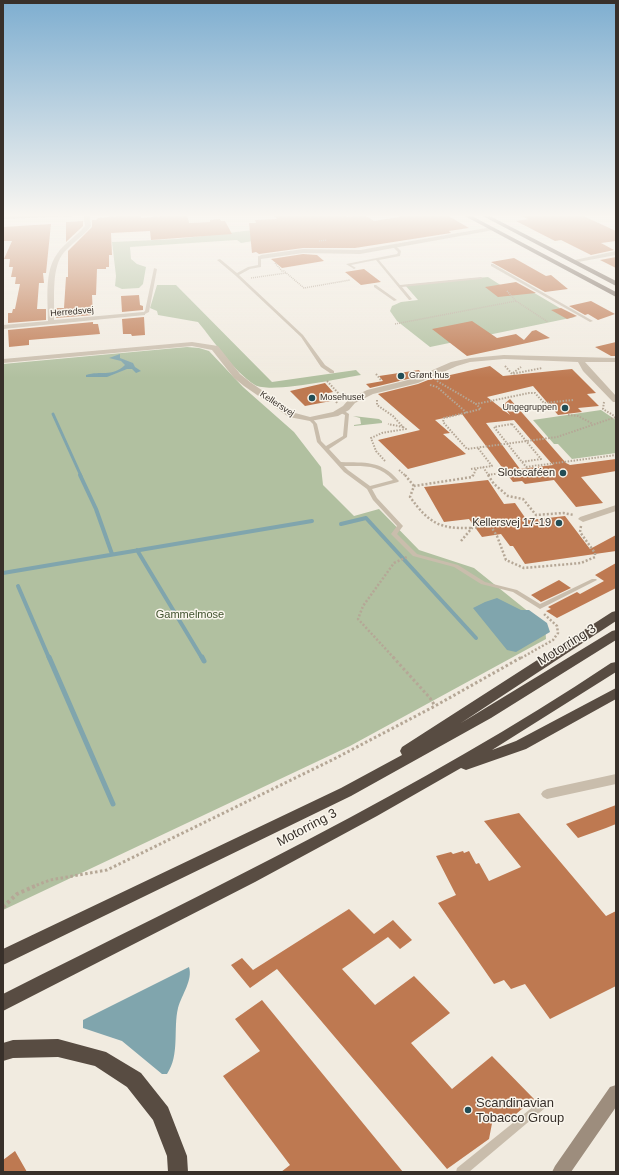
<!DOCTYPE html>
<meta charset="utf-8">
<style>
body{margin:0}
#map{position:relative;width:619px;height:1175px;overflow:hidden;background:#f1ebe0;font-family:Arial,sans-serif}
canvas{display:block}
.frame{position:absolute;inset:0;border:4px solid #38302a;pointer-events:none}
</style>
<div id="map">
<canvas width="619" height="1175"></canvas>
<div class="frame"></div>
</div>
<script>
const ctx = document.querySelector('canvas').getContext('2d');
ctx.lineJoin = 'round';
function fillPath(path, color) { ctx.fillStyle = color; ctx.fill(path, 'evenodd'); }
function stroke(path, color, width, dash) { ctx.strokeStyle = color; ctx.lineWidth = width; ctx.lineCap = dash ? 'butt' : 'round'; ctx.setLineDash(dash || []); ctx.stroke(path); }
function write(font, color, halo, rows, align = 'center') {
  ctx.font = font + ' Arial,sans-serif'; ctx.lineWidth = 3; ctx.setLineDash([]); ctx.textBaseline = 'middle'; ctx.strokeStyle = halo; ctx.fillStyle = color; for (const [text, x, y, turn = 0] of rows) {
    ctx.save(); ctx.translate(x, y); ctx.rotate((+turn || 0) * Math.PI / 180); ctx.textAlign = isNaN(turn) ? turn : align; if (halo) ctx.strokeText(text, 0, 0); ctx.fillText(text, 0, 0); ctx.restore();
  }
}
const green = new Path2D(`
 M 278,227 L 272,238 L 241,243 L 237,240 L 130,247 L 131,259 L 137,264 L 146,267 L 143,284 L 139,288 L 122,289 L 115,286 L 116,276 L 112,242 L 177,239 Z
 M 488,277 L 513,293 L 531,291 L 575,317 L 430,347 L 397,321 L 390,311 L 392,306 L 401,302 L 418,300 L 405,285 Z
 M 157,285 L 176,285 L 272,382 L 356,370 L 361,375 C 341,378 271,394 255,385 C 233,371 214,341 198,322 L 158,315 L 157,311 L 150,308 Z
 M 187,347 L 199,348 L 209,351 L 243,387 L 294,432 L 321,467 L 323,485 L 354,516 L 379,509 L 419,550 L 474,568 L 545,625 L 546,639 L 350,746 L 3,910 L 3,364 Z
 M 601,410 L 616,420 L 616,453 L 572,459 L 558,444 L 554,444 L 533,420 Z
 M 353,416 L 379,419 L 382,421 L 382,423 L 354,426 L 354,425 L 361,424 L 360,418 Z`);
const water = new Path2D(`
 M 120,354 L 120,358 L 133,363 L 135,367 L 141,371 L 136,373 L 132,369 L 127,369 L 107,377 L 86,377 L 86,375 C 101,370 111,378 125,365 L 121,361 L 109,358 Z
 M 497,598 L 521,610 L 529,610 L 547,623 L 550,632 L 516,652 L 507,650 L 473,608 L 485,602 Z
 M 189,967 C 193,980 182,994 178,1008 C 173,1029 180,1055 167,1074 L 162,1074 L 122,1041 L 83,1028 L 83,1020 Z`);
const streamFar2 = new Path2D(`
 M 53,414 L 81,476`);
const streamFar1 = new Path2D(`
 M 80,475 L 96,509 L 112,554
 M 341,524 L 366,518 L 476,638
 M 137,550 L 202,658
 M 3,573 L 312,521
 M 18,586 L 49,658`);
const stream = new Path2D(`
 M 49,657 L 113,804
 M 202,657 L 204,661`);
const building = new Path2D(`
 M 187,214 L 189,223 L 210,222 L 210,220 L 220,219 L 221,221 L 225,221 L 232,234 L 151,240 L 150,231 L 111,233 L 112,255 L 109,255 L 109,267 L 106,267 L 106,269 L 97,269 L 96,295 L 92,295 L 93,315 L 56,318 L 56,308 L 64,308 L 66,277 L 68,277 L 68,251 L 92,227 L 92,220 L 96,220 L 98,218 L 119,216 L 141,216 L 141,218 Z
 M 273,214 L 328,214 L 331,216 L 343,214 L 347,217 L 364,215 L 374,221 L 400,217 L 397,214 L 445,214 L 469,228 L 449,231 L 451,233 L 355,248 L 303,248 L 259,254 L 256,252 L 252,253 L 249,223 L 256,223 L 255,220 L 277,219 Z
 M 517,214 L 579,214 L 616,231 L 616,241 L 601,243 L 614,250 L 591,255 L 561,240 L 555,241 L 516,221 L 528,219 Z
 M 83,221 L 83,226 L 66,242 L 66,222 Z
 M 51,224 L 46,273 L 43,273 L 44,283 L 39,283 L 37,309 L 46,309 L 46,320 L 8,323 L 8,313 L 12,313 L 13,309 L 15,309 L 20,284 L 15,284 L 16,277 L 11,277 L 13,267 L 9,267 L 10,259 L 4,259 L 12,241 L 3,241 L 3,227 Z
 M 303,254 L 317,255 L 324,261 L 282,268 L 271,259 Z
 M 616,257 L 616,268 L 600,260 Z
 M 514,258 L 546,276 L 551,275 L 568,289 L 545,292 L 491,262 Z
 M 364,269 L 381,282 L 361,285 L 345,272 Z
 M 516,282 L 536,293 L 498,297 L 485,287 Z
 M 139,295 L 140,305 L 143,306 L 143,310 L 122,312 L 121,296 Z
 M 591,301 L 615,314 L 598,320 L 588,314 L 585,315 L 569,306 Z
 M 561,308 L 577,316 L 567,319 L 551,310 Z
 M 144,317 L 145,335 L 132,336 L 131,334 L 123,334 L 122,319 Z
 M 472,321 L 497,338 L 516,334 L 524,340 L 532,331 L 536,330 L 550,338 L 467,356 L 432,329 Z
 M 93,322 L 93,324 L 98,324 L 100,334 L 29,340 L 29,345 L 9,347 L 8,330 Z
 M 616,342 L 616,356 L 611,356 L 595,347 Z
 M 490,366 L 503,376 L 572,369 L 596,393 L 587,394 L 599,406 L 578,408 L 582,412 L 558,415 L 533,386 L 487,397 L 510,415 L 503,405 L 510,399 L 566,463 L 570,465 L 616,459 L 616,471 L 581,477 L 603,503 L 576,507 L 554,480 L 525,484 L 522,481 L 513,482 L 462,414 L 435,420 L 450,433 L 443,434 L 466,454 L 408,469 L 378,440 L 420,430 L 378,394 L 418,384 L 428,380 ZM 514,420 L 532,441 L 553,465 L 520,469 L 486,423 Z
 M 419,370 L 421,373 L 412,378 L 370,388 L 366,384 L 383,381 L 379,376 Z
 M 325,383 L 333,392 L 324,394 L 331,401 L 305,406 L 290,391 Z
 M 488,480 L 504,504 L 515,503 L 526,519 L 529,518 L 530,520 L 565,516 L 590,549 L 616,535 L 616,551 L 525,564 L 513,546 L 510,546 L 501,534 L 482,537 L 469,519 L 444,522 L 424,487 Z
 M 616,563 L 616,588 L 557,618 L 546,611 L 551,609 L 548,607 L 577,592 L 580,594 L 604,581 L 595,575 Z
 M 559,580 L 571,588 L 541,602 L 531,595 Z
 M 616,805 L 616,824 L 606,828 L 578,838 L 566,824 Z
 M 519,813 L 606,916 L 616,911 L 616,986 L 550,1019 L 525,984 L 511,989 L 504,980 L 494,984 L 438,903 L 456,895 L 436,856 L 451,852 L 453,854 L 463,851 L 464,853 L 469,851 L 476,864 L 479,863 L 489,881 L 521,867 L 484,821 Z
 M 349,909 L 374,934 L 393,920 L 412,940 L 400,949 L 388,937 L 342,969 L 375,1005 L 414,976 L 450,1013 L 411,1043 L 452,1089 L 492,1056 L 534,1099 L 510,1119 L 494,1113 L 489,1139 L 447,1169 L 277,969 L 250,988 L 231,965 L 242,958 L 253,970 Z
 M 262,1000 L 403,1172 L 281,1172 L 290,1165 L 223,1076 L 260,1051 L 235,1019 Z
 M 15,1151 L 27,1172 L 3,1172 L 3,1160 Z`);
const pathFar4 = new Path2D(`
 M 519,216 L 535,214
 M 319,241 L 327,240
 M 275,263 L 282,271 L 284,271 L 304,288 L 350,280
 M 251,278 L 286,273
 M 507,291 L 516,301 L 548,322
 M 395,324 L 516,301`);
const pathFar3 = new Path2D(`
 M 505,366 L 512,374 L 542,368
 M 513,373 L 521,367
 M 376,374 L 381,380
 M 327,381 L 340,395
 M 437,381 L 476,404
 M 430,385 L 437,387 L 467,413
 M 377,400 L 377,405 L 393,416 L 403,427 L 388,424
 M 573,400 L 544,403 L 535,393 L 529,393 L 476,404 L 481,409 L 444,418 L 443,422 L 467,449 L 557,437 L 616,417
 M 604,402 L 603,409 L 616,417
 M 337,403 L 335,400 L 345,393
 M 568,415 L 578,416 L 593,424
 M 512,424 L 541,459 L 522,462 L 494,427 Z
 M 385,461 L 376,451 L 371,438 L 382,433 L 406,429 L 403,427
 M 483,467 L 489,476
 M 526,467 L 616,455
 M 471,469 L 492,466 L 478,448
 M 399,470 L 406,476
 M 488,475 L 528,469 L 522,462
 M 473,476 L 476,469`);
const pathFar2 = new Path2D(`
 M 405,475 L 414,486
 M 488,475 L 494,484 L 508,496 L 523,499 L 536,515 L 563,513 L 574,515
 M 488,475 L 491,475
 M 471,528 C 439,529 429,523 410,497 L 414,486 L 472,477 L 473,475
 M 461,541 L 472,528 L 490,525 L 497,536 L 506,560 L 524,568 L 581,563 L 595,557 L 595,553 L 580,532 L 581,526
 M 394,658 L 358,619 L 363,606 L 394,563 L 407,557
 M 521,658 L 553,640 L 558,633 L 557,626 L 544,614`);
const pathFar1 = new Path2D(`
 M 393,657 L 430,698 L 435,706
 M 32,887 L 50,880 L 107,870 L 334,759 L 435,706 L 522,657`);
const path = new Path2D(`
 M 3,907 L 17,894 L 35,886`);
const lane = new Path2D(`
 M 393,245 L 395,245 L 401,251 L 400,256 L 379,260 L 400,285 L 481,277 L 483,278 L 481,279 L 402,287 L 412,299 L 410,300 L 409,300 L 376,260 L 351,265 L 356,268 L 354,269 L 346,264 L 397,254 L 398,252 L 393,247 Z
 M 258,256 L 261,257 L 261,267 L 250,269 L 239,275 L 303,335 L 325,365 L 334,371 L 334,373 L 330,373 L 321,367 L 301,337 L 236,276 L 217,260 L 220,259 L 237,273 L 248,267 L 258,265 Z
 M 491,264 L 493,264 L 593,321 L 590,322 L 491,266 Z
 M 154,268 L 157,269 L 149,312 L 143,315 L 141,314 L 145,311 Z
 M 374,285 L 376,285 L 397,300 L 394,301 L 374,287 Z
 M 339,410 L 343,410 L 349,414 L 347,437 L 329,449 L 341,462 C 365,463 381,460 398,480 L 399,481 L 398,482 L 372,489 L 377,498 L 403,526 L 397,534 L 417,554 L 458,565 L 485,582 L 517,590 L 540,604 L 592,579 L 596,579 L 597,580 L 540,609 L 513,592 L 481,584 L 454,567 L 413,556 L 391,534 L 397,526 L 373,500 L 367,489 L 344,472 L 317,442 L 313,424 L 308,419 L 308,418 L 312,418 L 317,424 L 321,441 L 326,446 L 343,436 L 345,415 L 339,412 ZM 344,466 C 364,466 378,464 393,480 L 370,486 L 348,470 Z
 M 542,1100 L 545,1102 L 547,1105 L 545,1108 L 469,1172 L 456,1172 L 457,1168 L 539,1102 Z`);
const street = new Path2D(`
 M 83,214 L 89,214 L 91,226 C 83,237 70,244 62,255 C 51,271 55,302 54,320 L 143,312 L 145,313 L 145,315 L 3,329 L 3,325 L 48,321 C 48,300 44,272 57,254 C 64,243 77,236 85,226 Z
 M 492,227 L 494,228 L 494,230 L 360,254 L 303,253 L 261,259 L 258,257 L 261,255 L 303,249 L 360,250 Z
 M 616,251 L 616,255 L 573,263 L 570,261 Z
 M 192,342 L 218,346 L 240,374 L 250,382 L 295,413 L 310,417 L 333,412 L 343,406 L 349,399 L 367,390 L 412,379 L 451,362 L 470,358 L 504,355 L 616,358 L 616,362 L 585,362 L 616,396 L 616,402 L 613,402 L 583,371 L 578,362 L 504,359 L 470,362 L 457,366 L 418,383 L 373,394 L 355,403 L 349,410 L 338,416 L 310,421 L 289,417 L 244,386 L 234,378 L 212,350 L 192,346 L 3,363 L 3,359 Z
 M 616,505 L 616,511 L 583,522 L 578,519 L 580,517 Z
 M 616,774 L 616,784 L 547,799 L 543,797 L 541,794 L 543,791 L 547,789 Z`);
const secondary = new Path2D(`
 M 39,214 L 77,214 L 74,216 L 3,219 L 3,215 Z
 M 616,1085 L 616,1107 L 571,1172 L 552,1172 L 555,1166 L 610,1087 Z`);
const primary = new Path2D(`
 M 461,214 L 468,214 L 616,292 L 616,297 Z
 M 479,214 L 486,214 L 616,281 L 616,286 Z`);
const highway = new Path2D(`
 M 616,611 L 616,621 L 461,723 L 612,631 L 616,630 L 616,640 L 491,718 L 351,796 L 3,965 L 3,949 L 341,788 L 402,755 L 400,751 L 402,747 L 612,612 Z
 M 616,662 L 616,672 L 492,750 L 516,741 L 616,688 L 616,699 L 526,749 L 466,770 L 461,768 L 377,816 L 255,882 L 3,1011 L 3,994 C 209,890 419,791 611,663 Z
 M 58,1039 L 106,1052 L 141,1073 L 168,1107 L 187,1156 L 188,1172 L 168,1172 L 167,1156 L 153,1120 L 127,1087 L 95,1066 L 58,1057 L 13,1058 L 3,1061 L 3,1043 L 13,1040 Z`);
const markers = [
 [401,376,4,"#224d56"],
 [312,398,4,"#224d56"],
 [565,408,4,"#224d56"],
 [563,473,4,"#224d56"],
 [559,523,4,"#224d56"],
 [468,1110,4,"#224d56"]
];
const farStreetnames = [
 ["Herredsvej",72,312,-5],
 ["Kellersvej",277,404,33]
];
const farPoinames = [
 ["Grønt hus",409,376],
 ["Mosehuset",320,398],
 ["Ungegruppen",557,408,"right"]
];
const poiNames = [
 ["Slotscaféen",555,473],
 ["Kellersvej 17-19",551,523]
];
const parkNames = [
 ["Gammelmose",190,615]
];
const nearStreetnames = [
 ["Motorring 3",567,645,-32],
 ["Motorring 3",307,828,-28]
];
const nearPoinames = [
 ["Scandinavian",476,1103],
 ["Tobacco Group",476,1118]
];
fillPath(green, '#b1c0a0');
fillPath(water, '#80a5ad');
stroke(streamFar2, '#80a5ad', 3);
stroke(streamFar1, '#80a5ad', 4);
stroke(stream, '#80a5ad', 5);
fillPath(building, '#be7951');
stroke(pathFar4, '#b5a796', 1.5, [1, 1]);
stroke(pathFar3, '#b5a796', 2, [1.5, 1.5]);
stroke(pathFar2, '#b5a796', 2.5, [2, 2]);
stroke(pathFar1, '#b5a796', 3, [2.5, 2.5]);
stroke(path, '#b5a796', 4, [3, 3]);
fillPath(lane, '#c9bdac');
fillPath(street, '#c9bdac');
fillPath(secondary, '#9d8d7d');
fillPath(primary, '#78695d');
fillPath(highway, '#584c42');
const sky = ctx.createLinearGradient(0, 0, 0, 378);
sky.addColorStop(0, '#7eaed0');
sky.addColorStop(0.57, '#f9f6f1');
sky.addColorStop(1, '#f9f6f100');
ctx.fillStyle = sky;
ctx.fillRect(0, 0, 619, 378);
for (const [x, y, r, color] of markers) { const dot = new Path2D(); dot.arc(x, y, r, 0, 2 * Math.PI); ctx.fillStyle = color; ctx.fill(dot); stroke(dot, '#f9f5ec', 1.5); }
write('9px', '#38302a', '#f9f5ec', farStreetnames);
write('9px', '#38302a', '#f9f5ec', farPoinames, 'left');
write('11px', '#38302a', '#f9f5ec', poiNames, 'right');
write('11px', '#425430', '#f9f5ec', parkNames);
write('13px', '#38302a', '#f9f5ec', nearStreetnames);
write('13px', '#38302a', '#f9f5ec', nearPoinames, 'left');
</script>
